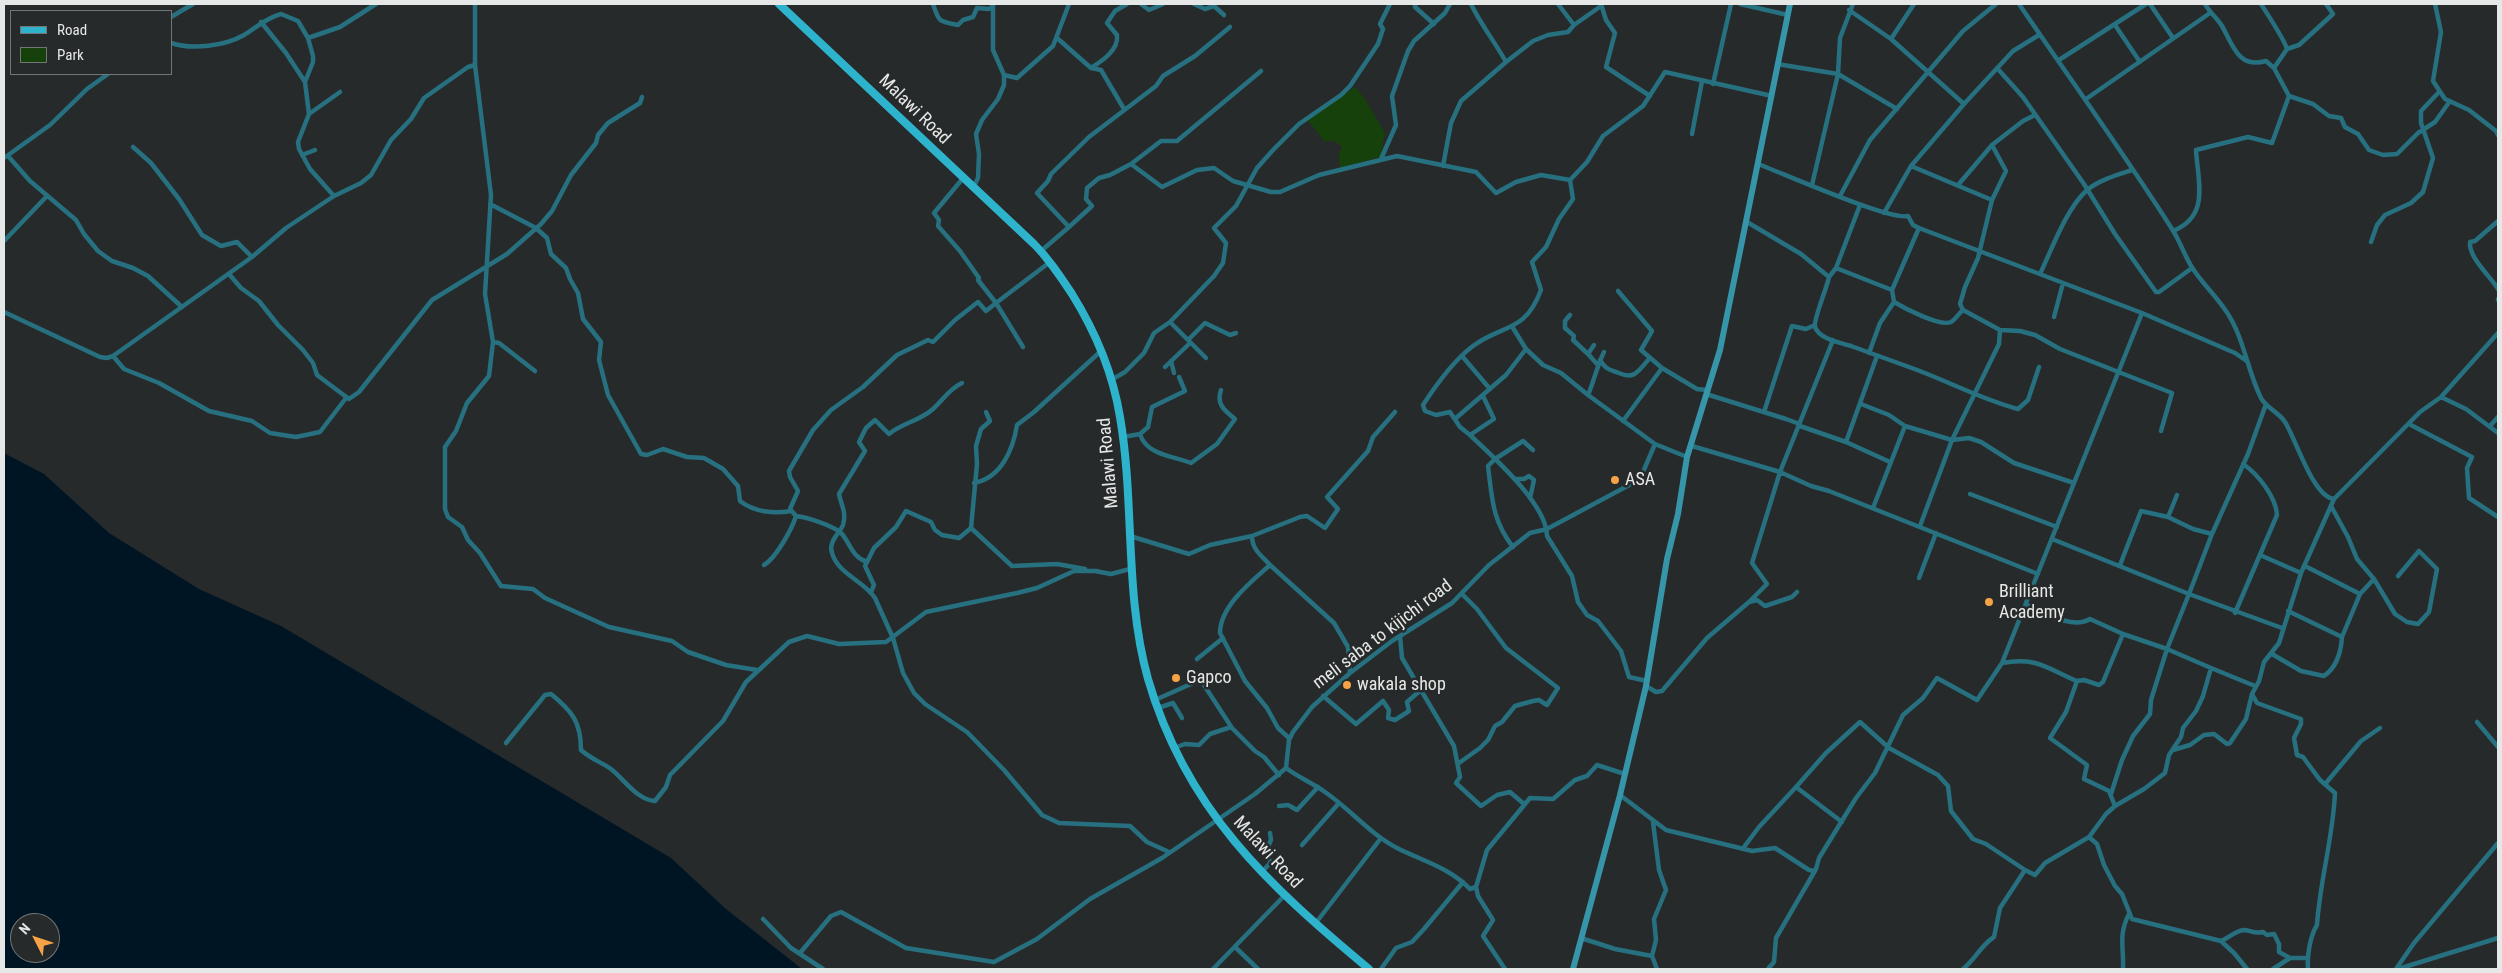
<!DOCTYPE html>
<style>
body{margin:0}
#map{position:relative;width:2502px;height:973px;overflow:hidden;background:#272a2a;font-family:"Roboto Condensed",sans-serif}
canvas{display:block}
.frame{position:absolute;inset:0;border:5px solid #e6e8e7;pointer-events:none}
.legend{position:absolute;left:10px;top:10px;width:162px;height:65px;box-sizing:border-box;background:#272a2a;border:1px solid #737676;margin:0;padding:6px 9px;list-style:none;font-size:15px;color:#e6e8e7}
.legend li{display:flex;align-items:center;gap:10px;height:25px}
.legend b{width:25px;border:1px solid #737676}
.north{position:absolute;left:10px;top:913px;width:50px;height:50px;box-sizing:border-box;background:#272a2a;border:1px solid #737676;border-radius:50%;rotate:311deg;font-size:14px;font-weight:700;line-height:20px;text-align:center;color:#e6e8e7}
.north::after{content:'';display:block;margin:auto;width:18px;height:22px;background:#f6a247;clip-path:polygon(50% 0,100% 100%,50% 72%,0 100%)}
</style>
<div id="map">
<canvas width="2502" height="973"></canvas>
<div class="frame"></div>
<ul class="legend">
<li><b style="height:6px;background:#2eb3cc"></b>Road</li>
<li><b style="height:14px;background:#17410a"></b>Park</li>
</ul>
<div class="north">N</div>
</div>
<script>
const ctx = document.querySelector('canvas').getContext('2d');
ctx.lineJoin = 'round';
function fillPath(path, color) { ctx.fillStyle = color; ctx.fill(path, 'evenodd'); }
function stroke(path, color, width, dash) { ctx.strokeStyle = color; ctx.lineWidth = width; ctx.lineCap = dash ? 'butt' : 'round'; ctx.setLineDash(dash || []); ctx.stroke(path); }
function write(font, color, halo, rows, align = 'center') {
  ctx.font = font + ' "Roboto Condensed",sans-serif'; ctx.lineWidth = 5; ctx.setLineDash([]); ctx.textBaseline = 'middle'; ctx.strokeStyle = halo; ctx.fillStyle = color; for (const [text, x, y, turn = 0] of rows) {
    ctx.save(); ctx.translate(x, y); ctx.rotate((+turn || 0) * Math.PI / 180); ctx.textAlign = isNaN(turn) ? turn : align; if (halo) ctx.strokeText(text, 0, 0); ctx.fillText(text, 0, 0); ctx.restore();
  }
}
const green = new Path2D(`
 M 1355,87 L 1365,99 L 1385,133 L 1380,157 L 1340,168 L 1339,151 L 1342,150 L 1341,145 L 1331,140 L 1325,142 L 1307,119 Z`);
const water = new Path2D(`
 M 4,453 L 44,474 L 109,533 L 199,589 L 281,626 L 671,858 L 726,909 L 802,969 L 4,969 ZM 20,923 L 50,923 L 50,953 L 20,953 Z`);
const street = new Path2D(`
 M 475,4 L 475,65 L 491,195 L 485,294 L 493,342 L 489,376 L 467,403 L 456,431 L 445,447 L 445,509 L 448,517 L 462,527 L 468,540 L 480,553 L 501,586 L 533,589 L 545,598 L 609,627 L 672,641 L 688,652 L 726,665 L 757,670
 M 933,4 C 939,22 938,21 958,25 L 963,20 L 973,17 L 977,8 L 989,9 L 993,6
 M 1141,4 L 1149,10 L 1163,4
 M 1194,4 L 1205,9 L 1214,6 L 1224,15
 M 1415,4 L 1415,7 L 1434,24
 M 1471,4 C 1481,25 1495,42 1506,62 L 1533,41 L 1548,35 L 1568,32 L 1574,25 L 1601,6
 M 1558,4 L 1574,25
 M 1601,4 L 1606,20 L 1615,33 L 1606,67 L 1650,96
 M 1740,4 L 1788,15
 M 2019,4 C 2070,79 2123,152 2172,229 C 2180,241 2185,257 2193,269 C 2203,284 2216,296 2226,311 C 2244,337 2247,370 2261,398 C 2266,408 2279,412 2285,422 C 2296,439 2313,497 2334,499
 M 2150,4 L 2173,38
 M 2205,4 C 2210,13 2217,18 2222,26 C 2233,45 2238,69 2266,61 L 2274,68
 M 2435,4 L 2441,32 L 2433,81 L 2445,99 L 2469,110 L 2496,131 L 2498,135
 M 1849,10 L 1891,39 L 1964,104
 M 171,17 L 193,4
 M 261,22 L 286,53 L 305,82
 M 2115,25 L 2140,62
 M 308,38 L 340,27 L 376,4
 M 1057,38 L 1091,68 L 1101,70 L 1124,109
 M 1891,39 L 1914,4
 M 171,43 C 192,50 225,46 244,35 C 257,27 266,18 281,14 L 298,21 L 308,38 L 313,56 L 313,62 L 305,82 L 309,114 L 298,142 L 299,149 L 310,169 L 334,196
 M 2287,49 L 2299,45 L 2333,14 L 2326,4
 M 2059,60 L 2146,4
 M 1777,64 L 1838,74 L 1897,109
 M 1091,68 C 1102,61 1119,50 1117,35 L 1107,23 L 1115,11 L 1127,4
 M 1997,68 L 2023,97 L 2084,184 L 2115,234 L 2156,292 L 2159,292 L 2192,268
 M 1004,75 L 1017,78 L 1053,46 L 1069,4
 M 1713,84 L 1731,4
 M 2289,96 L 2313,104 L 2329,116 L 2341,118 L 2345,127 L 2358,134 L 2369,150 L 2383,155 L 2397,154 L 2418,133 L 2435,122 L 2450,101
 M 2086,99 L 2210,13
 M 309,114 L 340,92
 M 1692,134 L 1702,81
 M 133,147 L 151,163 L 179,199 L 202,235 L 221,246 L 237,242 L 252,257
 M 302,155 L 315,150
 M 8,156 L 30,181 L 76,220 L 84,234 L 98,251 L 112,261 L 133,268 L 148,276 L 182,307
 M 4,158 L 50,125 L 87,89 L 108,74
 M 1381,159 L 1396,125 L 1392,96 L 1408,51 L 1414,41 L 1445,13 L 1450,4
 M 1131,164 L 1162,187 L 1197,170 L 1214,168 L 1233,181 L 1271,192 L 1280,192 L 1319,175 L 1397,156 L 1476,172 L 1496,193 L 1516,182 L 1541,175 L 1570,180
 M 1758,164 C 1782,173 1890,221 1908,216 L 1913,225 L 1919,228 L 2142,313 L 2235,353 L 2248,362
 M 1443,166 L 1451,123 L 1461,101 L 1506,62
 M 1911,166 L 1992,200
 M 1812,185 L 1838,74 L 1840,38 L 1853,4
 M 1958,185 L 1992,145
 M 974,186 L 978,178 L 979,154 L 976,134 L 982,120 L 998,99 L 1004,85 L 1004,75 L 993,50 L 993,4
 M 1840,196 L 1870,140 L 1963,31 L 1996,4
 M 490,204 L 536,228 L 547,238 L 551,254 L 566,268 L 570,279 L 578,293 L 583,319 L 601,342 L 599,360 L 608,395 L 641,454 L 647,455 L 663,449 L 687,457 L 704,458 L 723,469 L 738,486 L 740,501 C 754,512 774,514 791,511
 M 1884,213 L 1911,166 L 1964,104 L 2013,51 L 2039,35
 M 2498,221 L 2475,241 L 2470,242 C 2468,257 2491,277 2498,289
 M 1747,222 L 1801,254 L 1829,277 L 1836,268 L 1892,290 L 1894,302 L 1880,323 L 1869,353
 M 1069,227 L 1092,206 L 1086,199 L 1087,188 L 1099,178 L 1110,175 L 1131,164 L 1161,141 L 1177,141 L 1261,71
 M 2173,231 C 2210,216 2198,183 2196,150 L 2248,137 L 2272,143 L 2289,96 L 2274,68 L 2287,49 C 2284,39 2268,15 2261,4
 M 4,241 L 47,196
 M 2371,242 L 2377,225 L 2385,215 L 2411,203 L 2423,192 L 2433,158 L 2421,123 L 2421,111 L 2439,92
 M 1041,251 L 1069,227 L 1037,193 L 1048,181 L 1051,174 L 1089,137 L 1156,86 L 1163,76 L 1195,56 L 1230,27
 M 1836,268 L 1860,205
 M 229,274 L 241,288 L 259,301 L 278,325 L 303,350 L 313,363 L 317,375 L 349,399 L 359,392 L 432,300 L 507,254 L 541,224 L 552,211 L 571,175 L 596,143 L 598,135 L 608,123 L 640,103 L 642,97
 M 2040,274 C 2052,249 2066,209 2087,190 C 2099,180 2117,175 2132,170
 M 1829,277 C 1827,288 1813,320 1815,327 C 1819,339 1841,343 1851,346 C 1870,353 1890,360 1909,367 C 1946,380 1980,399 2018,409 L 2028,400 L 2039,367
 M 1892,290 L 1919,228
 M 1618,291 L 1652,331 L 1641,350 L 1662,368 L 1623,421
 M 2498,299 L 2498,300
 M 1894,302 C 1904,308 1940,327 1951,322 C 1956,319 1959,313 1963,310 L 2000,330 L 2020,331 L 2035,335 L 2060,349 L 2172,393 L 2161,431
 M 1963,310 L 1960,304 L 1965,287 L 1978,258 L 1992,200 L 2006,171 L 1992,145 L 2023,121 L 2035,115
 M 4,312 L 100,357 L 107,358 L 113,356 L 252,257 L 286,228 L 334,196 L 361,183 L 371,175 L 391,140 L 411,119 L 424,98 L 468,67 L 475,65
 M 1570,315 L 1565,321 L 1565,328 L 1574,336 L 1573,340 L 1588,354
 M 2054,317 L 2063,283
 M 1170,322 L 1206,358
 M 1513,328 L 1526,349 L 1543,365 L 1561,373 L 1588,395 L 1655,444 L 1687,457
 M 1189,339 L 1205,323 L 1230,335 L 1236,333
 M 493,342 L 499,343 L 535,371
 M 1594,345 L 1588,354 L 1597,364
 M 1023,347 L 996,303 L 1050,262
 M 113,356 L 124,369 L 159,383 L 209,411 L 252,421 L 270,433 L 296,437 L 320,432 L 346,398
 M 1462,356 L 1490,389
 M 1600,360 C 1606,370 1609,369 1619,373 C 1635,380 1638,371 1649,359
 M 1171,361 L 1174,373
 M 1165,367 L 1190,343
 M 1662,368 L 1697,389 L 1707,390
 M 1111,380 L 1125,372 L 1144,353 L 1154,333 L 1170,322 L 1214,276 L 1223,263 L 1226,243 L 1214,228 L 1236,206 L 1257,168 L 1273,150 L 1299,124 L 1341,95 L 1350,86 L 1378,44 L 1383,29 L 1380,24 L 1390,4
 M 962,383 C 949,389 943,400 933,409 C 920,421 902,423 889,434 L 875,420 L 866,428 L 859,442 L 865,451 L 839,494 C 841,505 847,513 843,525 C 840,533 828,541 832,553 C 838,574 864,581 875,598 L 893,638 L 903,673 L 914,693 L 925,704 L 967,732 L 1004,770 L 1042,815 L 1059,823 L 1130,826 L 1147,842 L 1169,852
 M 1706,394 L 1786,419 L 1797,423 L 1800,426 L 1846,442 L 1890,462
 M 1588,395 C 1594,381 1597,366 1604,352
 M 1483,396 L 1494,419 L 1470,435 L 1460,427 L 1450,412 L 1436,415 L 1425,411 L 1423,405 C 1436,385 1454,360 1473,346 C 1503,324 1525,333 1541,290 L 1532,262 L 1546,247 L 1559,219 L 1573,199 L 1570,180 L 1587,162 L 1603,136 L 1643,106 L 1665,72 L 1772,96
 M 2441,397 L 2466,409 L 2498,433
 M 1861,404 L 1889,415 L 1905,426 L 1873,508
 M 986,412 L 990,421 L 981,429 L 976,446 L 977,464 L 971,528 L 1012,566 L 1057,564 L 1085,569
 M 1764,412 L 1792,326 L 1806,329 L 1815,325
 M 1456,418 L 1506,375 L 1526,349
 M 2409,424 L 2472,457 L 2467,468 L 2469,498 L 2498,517
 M 1905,426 L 1952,440 L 1969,438 L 1981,442 L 2014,463 L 2074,483
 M 2490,426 L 2498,417
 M 1140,434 L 1148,427 L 1152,407 L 1185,391 L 1179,377
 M 1470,435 C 1492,456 1547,504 1547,536 L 1572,576 L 1578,602 L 1587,615 L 1598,621 L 1621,651 L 1629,677 L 1647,681
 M 1123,437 L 1140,434 C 1146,455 1174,456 1191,463 L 1217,444 L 1235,419 C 1224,410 1216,404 1221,390
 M 1846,442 L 1877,356
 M 1692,446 L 1780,472 L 1811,486 L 1829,491 L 2038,574
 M 1516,479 L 1524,479 L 1529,476 L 1534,480 L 1530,498
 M 974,483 C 1001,478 1013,450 1017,425 L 1034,412 L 1101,351
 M 1970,494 L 2057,527
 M 2331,506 L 2348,537 L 2357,559 L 2374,579 L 2395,614 L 2407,622 L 2418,624 L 2429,612 L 2437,569 L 2419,551 L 2398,576
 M 796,516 C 806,517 835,526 842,534 C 851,545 852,557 867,562
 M 2168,517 L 2177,495
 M 1920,526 L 1952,440 L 1999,344 L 2000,330
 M 1130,536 L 1189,554 L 1210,545 L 1252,536 L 1300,517 L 1307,516 L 1325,528 L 1338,509 L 1327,497 L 1368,451 L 1373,437 L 1395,412
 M 1252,536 C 1252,550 1262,556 1270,565 C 1252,581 1220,606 1220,633 L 1245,681 L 1267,708 L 1278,728 L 1289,738
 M 2052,539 L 2189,594 L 2212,534 L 2248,454 L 2266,404
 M 1513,547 C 1492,520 1492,498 1488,466 L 1495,459 L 1523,441 L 1533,450
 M 2260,555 L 2301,573
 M 764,565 C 776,558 792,529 796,516 L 790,509 L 798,491 L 790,477 L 789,471 L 813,430 L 831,410 L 863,387 L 897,355 L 928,340 L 933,342 L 955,320 L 978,302 L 986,311 L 996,303 L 978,280 L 979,278 L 960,251 L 938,226 L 939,220 L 934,213 L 964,177
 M 1270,565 L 1334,623 L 1348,647 L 1350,673
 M 2120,565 L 2141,511 L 2168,517 L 2193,529 L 2212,534
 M 2305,566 L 2360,594 L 2374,579
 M 1095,571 L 1111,574 L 1130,569
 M 1919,578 L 1936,533
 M 871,592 L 874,585 L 865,566 L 874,548 L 896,527 L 906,511 L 931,522 L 935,530 L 942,535 L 959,538 L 971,528
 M 1749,602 L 1767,584 L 1752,563 L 1780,472 L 1833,340
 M 2027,605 C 2044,612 2072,630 2090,619 L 2123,634 L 2167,649 L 2151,700 L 2150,714 L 2133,736 L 2122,760 L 2111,794
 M 2235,613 L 2277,515 C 2276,497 2258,474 2243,464
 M 1400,636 L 1402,658 L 1454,746 L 1460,777 L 1456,783 L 1481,806 L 1497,795 L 1510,792 L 1524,804
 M 2342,637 L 2360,594
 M 2272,654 L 2301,671 L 2324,676 C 2337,667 2341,653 2342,637 L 2288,611
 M 1197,659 L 1223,638
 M 2002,663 C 2037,657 2046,668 2077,681
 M 2211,668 L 2255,686
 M 1204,685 L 1232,728 L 1255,751 L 1264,757 L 1279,775
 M 1646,686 L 1656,692 L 1662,691 L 1707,638 L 1749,602 L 1757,600 L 1765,606 L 1792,597 L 1797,592
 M 1323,696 L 1356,724 L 1383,701 L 1389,710 L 1388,718 L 1395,720 L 1409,711 L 1407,702 L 1422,689
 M 1155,700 L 1200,680
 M 1158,708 L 1173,703 L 1182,718
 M 2477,722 L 2498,747
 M 506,743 L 545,695 L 551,694 C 572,711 581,722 581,750 C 591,759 601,762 611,769 C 624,779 637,800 655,801 L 666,787 L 670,775 L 723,721 L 746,682 L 789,642 L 807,636 L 839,644 L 886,642 L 926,612 L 1017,593 L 1037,588 L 1074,571 L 1097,571
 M 1174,748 L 1185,744 L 1199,745 L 1210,734 L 1231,727
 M 2173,750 L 2190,745 L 2204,735 L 2214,734 L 2227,744 L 2230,743 L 2246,719 L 2252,694
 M 1459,763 L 1480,748 L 1488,740 L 1495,726 L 1502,722 L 1515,706 L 1533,701 L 1539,700 L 1547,705 L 1558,688 L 1506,648 L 1477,609 L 1462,594
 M 1286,768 C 1298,777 1312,783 1325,792 C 1350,809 1370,834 1397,848 C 1423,861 1450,868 1470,889 L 1476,887 L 1478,896 L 1493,920 L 1483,936 L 1505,969
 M 2326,783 L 2361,741 L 2380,728
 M 1796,787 L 1826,753 L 1860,722 L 1889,748 L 1938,775 L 1948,786 L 1951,811 L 1973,839 L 1986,844 L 2025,870
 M 1620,795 L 1666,830 L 1752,851 L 1775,848 L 1809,870 L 1815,871
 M 1279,806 L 1288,805 L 1297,810 L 1318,787
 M 2115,806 L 2109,791 L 2084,779 L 2087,765 L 2050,738 L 2066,712 L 2077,681 L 2084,680 L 2099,685 L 2103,682 L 2123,634
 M 1653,822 L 1659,870 L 1666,890 L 1654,919 L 1656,940 L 1652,956 L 1657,969
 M 2089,837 L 2097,844 L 2104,865 L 2115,886 L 2122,894 L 2132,919 L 2221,941 C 2228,938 2236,931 2243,930 C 2251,930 2253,934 2263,932 L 2267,935 L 2274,934 L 2279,944 L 2279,952 L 2290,958
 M 1302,845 L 1339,803
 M 1744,847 L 1759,827 L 1796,787 L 1842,822
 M 1262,872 L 1271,862 L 1265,854 L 1271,840 L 1270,833
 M 1476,887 L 1487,850 L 1530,798 L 1553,799 L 1575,780 L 1587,776 L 1597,765 L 1625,774
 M 763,919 L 791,948 L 823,969
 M 1315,924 L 1381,838
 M 1581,938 L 1615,949 L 1652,956
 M 2221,941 L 2234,953 L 2247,969
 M 1235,947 L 1258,969
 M 800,953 L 831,916 L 841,912 L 906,948 L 994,962 L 1037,939 L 1090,899 L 1162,858 L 1255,794 L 1286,768 L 1289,740 L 1293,732 L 1312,707 L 1350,673 L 1392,641 L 1452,603 L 1489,565 L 1530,533 L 1547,529 L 1633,483 L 1643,472 L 1655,444
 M 1213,969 L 1285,895
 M 1381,969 L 1396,948 L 1412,942 L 1424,929 L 1463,882
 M 1768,969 L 1774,962 L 1776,938 L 1816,869 L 1819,858 L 1856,798 L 1875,773 L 1903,715 L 1923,698 L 1937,678 L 1977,700 L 2002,663 L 2142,313
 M 1963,969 C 1975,960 1981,945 1994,937 L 2000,908 L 2025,870 L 2035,875 L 2045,863 L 2089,837 L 2106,814 L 2115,806 L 2144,789 L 2165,773 L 2169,755 L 2181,737 L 2183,728 L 2196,711 L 2203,696 L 2211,668 L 2167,649 L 2189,594 L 2282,628
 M 2123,969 C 2124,947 2118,935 2129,914
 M 2273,969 L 2290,958 L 2307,958
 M 2308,969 C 2307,956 2310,936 2317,925 C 2320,880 2333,838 2335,793 L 2320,780 L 2303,757 L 2297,755 L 2294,738 L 2301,724 L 2301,719 L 2257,703 L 2252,694 L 2259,681 L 2264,662 L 2279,643 L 2301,573 L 2334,499 L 2420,412 L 2441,397 L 2498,333
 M 2396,969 L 2414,943 L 2498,843
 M 2398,969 L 2498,938`);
const secondary = new Path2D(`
 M 1573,969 L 1620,795 L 1646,686 L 1667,559 L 1678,514 L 1687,457 L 1720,350 L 1790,4`);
const primary = new Path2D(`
 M 779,4 L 1034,244 C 1049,259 1060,276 1072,294 C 1095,331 1113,374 1120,417 C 1135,504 1124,593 1148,679 C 1186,810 1268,885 1369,969`);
const markers = [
 [1615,480,5,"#f6a247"],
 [1989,602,5,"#f6a247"],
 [1176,678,5,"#f6a247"],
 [1347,685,5,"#f6a247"]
];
const streetNames = [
 ["Malawi Road",914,110,44],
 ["Malawi Road",1109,463,-95],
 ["meli saba to kijichi road",1383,635,-37],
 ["Malawi Road",1267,853,47]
];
const poiNames = [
 ["ASA",1625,480],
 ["Brilliant",1999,592],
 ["Academy",1999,613],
 ["Gapco",1186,678],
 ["wakala shop",1357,685]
];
fillPath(green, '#17410a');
fillPath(water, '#001524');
stroke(street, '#267080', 4.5);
stroke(secondary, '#3795a9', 6);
stroke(primary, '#2eb3cc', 8);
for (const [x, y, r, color] of markers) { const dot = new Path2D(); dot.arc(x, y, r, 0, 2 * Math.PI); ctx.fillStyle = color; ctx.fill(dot); stroke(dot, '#272a2a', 2); }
write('18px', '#e6e8e7', '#272a2a', streetNames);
write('18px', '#e6e8e7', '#272a2a', poiNames, 'left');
</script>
